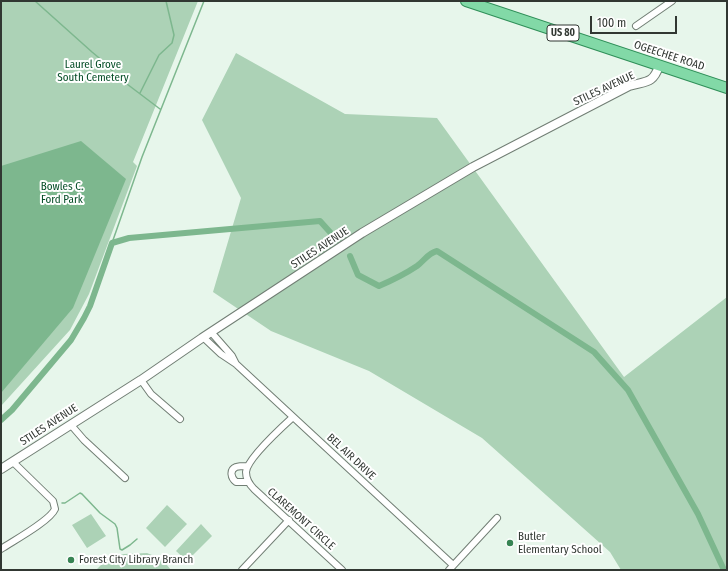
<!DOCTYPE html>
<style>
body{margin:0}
#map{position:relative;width:728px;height:571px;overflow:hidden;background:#e7f6eb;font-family:"Fira Sans Condensed",sans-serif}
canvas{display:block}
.frame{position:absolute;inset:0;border:2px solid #313732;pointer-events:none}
.scale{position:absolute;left:590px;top:16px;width:87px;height:18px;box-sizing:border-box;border:2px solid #313732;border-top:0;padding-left:5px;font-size:12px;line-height:14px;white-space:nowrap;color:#313732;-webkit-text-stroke:3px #fff;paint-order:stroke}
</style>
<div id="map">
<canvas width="728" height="571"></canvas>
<div class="frame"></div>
<div class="scale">100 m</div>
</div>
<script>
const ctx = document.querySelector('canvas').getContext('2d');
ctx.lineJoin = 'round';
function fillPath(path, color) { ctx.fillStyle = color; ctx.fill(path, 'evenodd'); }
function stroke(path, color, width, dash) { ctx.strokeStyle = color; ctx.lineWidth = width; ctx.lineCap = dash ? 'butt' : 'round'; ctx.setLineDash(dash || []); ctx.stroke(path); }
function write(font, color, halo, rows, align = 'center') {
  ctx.font = font + ' "Fira Sans Condensed",sans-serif'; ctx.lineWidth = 4; ctx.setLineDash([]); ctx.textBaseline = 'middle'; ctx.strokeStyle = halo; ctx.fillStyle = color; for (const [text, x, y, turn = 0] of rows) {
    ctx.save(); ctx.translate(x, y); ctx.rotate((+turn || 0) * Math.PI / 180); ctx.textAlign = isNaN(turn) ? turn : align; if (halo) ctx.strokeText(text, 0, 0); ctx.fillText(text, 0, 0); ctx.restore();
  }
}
const green = new Path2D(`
 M 1,1 L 198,1 L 133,162 L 137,166 L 89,294 L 70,330 L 1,406 Z
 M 236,53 L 345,114 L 437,118 L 624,377 L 727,297 L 727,570 L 621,570 L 610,552 L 482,438 L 369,371 L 271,331 L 213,292 L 241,198 L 202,120 Z
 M 167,505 L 187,524 L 165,547 L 146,528 Z
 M 91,514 L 106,536 L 87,548 L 72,525 Z
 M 201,524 L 212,536 L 187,561 L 176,551 Z
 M 147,553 L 162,559 L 171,570 L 96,570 L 107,559 L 124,554 Z`);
const water = new Path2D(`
 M 81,141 L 126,179 L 73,308 L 1,393 L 1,166 Z`);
const stream = new Path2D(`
 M 35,1 L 92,52 L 104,62 L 119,78 L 160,109
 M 140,93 L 159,55 L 172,43 L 174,35 L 166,1
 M 112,243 L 142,157 L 204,1
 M 62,503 L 65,503 L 80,493 L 82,494 L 100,513 L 115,524 L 117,528 L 120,549 L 122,550 L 130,545 L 137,539`);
const canal = new Path2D(`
 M 350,256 L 358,275 L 379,286 C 393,280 405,274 417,266 C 424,261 428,253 437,251 L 594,352 L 628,390 L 698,514 L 724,570
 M 1,420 L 12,410 L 71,340 L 84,318 L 90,306 L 112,243 L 129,238 L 320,221 L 338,241`);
const minor = new Path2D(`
 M 636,26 L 672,1
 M 211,332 L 232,356 L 236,364
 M 203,337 L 221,354 L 236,364 L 453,565
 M 141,380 L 151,394 L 180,419
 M 293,417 C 282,427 247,459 246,472 C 246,479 249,484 254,489 L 342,570
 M 71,425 L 84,440 L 125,478
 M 247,466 C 244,466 239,466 236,467 C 229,470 231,478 236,482 L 248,482
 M 1,549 C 13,541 50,521 55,509 L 53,501 L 13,462
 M 242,570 L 289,520
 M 449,570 L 497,518`);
const tertiary = new Path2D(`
 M 1,469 L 141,380 L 202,338 L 362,233 L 473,167 L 629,86 C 646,81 653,84 659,66`);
const primary = new Path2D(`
 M 466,1 L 727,88`);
const markers = [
 [510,543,4,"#378453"],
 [71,560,4,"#378453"]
];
const shields = [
 [563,33,32]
];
const shieldNames = [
 ["US 80",563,33]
];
const streetNames = [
 ["OGEECHEE ROAD",669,56,18],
 ["STILES AVENUE",604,89,-25],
 ["STILES AVENUE",320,248,-33],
 ["STILES AVENUE",49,425,-33],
 ["BEL AIR DRIVE",351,457,43],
 ["CLAREMONT CIRCLE",301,519,42]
];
const parkNames = [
 ["Laurel Grove",93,65],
 ["South Cemetery",93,78],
 ["Bowles C.",62,187],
 ["Ford Park",62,200]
];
const poiNames = [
 ["Butler",518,537],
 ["Elementary School",518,550],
 ["Forest City Library Branch",79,560]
];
fillPath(green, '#acd2b6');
fillPath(water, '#7db78e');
stroke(stream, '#7db78e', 1.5);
stroke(canal, '#7db78e', 6);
stroke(minor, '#717e74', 8);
stroke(tertiary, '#717e74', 10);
stroke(primary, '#2f8f58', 12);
stroke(minor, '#fff', 6);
stroke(tertiary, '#fff', 8);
stroke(primary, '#82d9a7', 10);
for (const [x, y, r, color] of markers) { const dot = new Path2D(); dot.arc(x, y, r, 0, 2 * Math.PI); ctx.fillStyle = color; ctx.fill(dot); stroke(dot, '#fff', 1.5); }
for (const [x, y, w] of shields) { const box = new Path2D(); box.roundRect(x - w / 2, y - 8, w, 16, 3); ctx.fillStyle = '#fff'; ctx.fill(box); stroke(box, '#313732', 1); }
write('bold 10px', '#313732', null, shieldNames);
write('11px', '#313732', '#fff', streetNames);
write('11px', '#044d26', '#fff', parkNames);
write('11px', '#313732', '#fff', poiNames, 'left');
</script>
